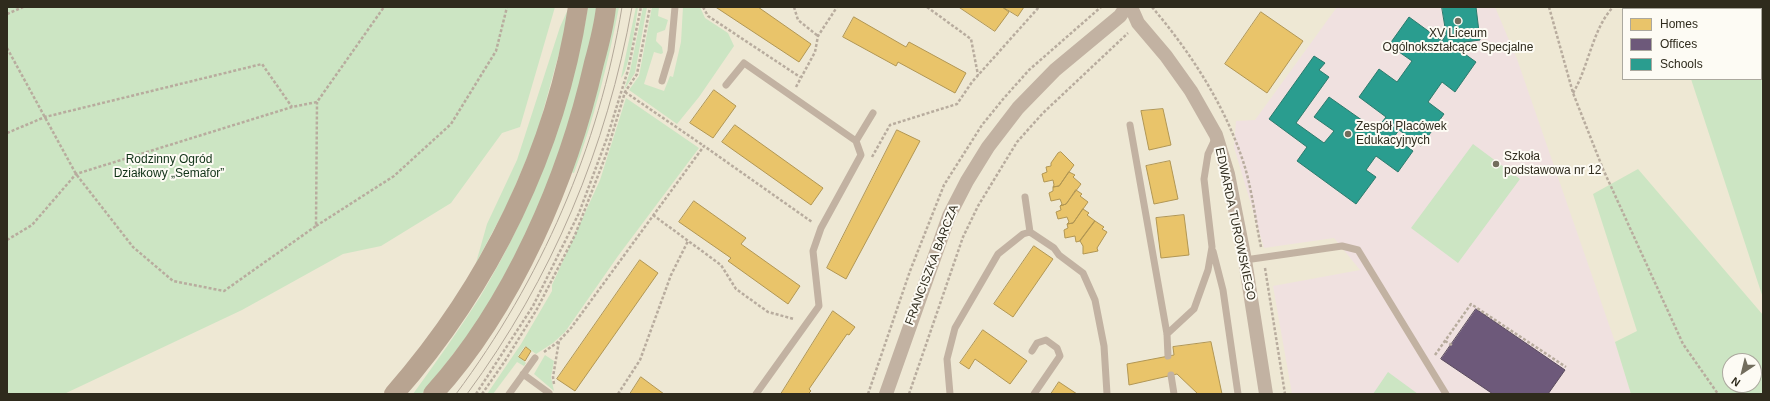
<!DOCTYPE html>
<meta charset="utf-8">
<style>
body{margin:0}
#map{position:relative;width:1770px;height:401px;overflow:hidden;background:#eee8d4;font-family:Arial,sans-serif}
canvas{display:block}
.frame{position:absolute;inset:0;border:8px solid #2f2b1d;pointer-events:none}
.legend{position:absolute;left:1622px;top:8px;width:140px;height:72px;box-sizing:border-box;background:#fdfbf4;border:1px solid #aba89e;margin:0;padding:5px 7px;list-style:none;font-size:12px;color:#2f2b1d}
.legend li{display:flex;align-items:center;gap:8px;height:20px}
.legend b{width:20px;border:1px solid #aba89e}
.north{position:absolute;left:1722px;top:353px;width:40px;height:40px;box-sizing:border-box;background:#fdfbf4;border:1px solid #aba89e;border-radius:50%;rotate:215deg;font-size:11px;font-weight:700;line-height:16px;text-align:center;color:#2f2b1d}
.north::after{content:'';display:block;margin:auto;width:14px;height:18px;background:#726d5d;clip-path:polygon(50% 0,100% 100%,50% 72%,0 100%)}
</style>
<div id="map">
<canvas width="1770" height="401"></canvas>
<div class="frame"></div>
<ul class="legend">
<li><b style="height:11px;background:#e9c46a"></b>Homes</li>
<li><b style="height:11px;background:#6d597a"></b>Offices</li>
<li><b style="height:11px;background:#2a9d8f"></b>Schools</li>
</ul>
<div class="north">N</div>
</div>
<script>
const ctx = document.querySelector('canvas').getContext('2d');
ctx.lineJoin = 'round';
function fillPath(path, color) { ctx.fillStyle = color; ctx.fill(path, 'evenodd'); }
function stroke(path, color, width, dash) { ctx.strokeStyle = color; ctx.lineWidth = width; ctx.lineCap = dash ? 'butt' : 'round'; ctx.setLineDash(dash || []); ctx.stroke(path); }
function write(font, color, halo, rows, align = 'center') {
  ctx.font = font + ' Arial,sans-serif'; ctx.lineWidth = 4; ctx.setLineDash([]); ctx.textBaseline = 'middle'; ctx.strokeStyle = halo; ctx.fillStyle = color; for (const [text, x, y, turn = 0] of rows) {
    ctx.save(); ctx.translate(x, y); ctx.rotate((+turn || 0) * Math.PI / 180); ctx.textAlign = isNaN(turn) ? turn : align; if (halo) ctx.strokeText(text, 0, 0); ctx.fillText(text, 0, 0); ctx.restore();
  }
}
const education = new Path2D(`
 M 1337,7 L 1495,7 L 1517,59 L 1615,342 L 1631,394 L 1292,394 L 1273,286 L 1360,270 L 1334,238 L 1264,248 L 1234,147 L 1236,121 L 1255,120 Z`);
const green = new Path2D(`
 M 7,7 L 555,7 L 520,127 L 502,133 L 451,203 L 381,246 L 343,254 L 242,310 L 64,394 L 7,394 Z
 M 569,7 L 566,28 L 536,137 L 507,205 L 476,263 L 487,224 L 517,160 L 560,27 Z
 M 588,7 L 599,7 L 566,141 L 525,239 L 479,321 L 422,394 L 413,394 C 436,362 459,330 480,297 C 534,207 570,110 588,7 Z
 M 614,7 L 619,7 C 608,64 594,119 574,173 L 570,172 Z
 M 636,7 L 638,7 C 636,21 629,71 621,78 Z
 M 643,7 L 647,7 L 635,73 L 624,90 L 630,71 Z
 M 652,7 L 659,7 L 658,16 L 668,20 L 665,30 L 657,33 L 656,41 L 662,47 L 663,53 L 661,54 L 654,52 L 644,84 L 664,91 L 670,76 L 673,77 L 681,42 L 683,7 L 700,7 L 705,18 L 728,33 L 734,46 L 699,97 L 677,124 L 629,90 L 639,76 Z
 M 1663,7 L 1763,7 L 1763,298 L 1691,79 L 1761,79 L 1761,9 L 1664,9 Z
 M 626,98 L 699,148 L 618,256 L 565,332 L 553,343 L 536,354 L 525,346 L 518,356 L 526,363 L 524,366 L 517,362 L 493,394 L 487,394 L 521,344 L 552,291 L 552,285 L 600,180 Z
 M 1473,144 L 1520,179 L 1458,263 L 1411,228 Z
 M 1638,169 L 1763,315 L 1763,394 L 1631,394 L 1615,342 L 1637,331 L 1593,194 ZM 1730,361 L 1754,361 L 1754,385 L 1730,385 Z
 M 545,355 L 554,361 L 551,377 L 554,391 L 534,374 Z
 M 1388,372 L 1418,394 L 1373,394 Z`);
const homes = new Path2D(`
 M 718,7 L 758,7 L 811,44 L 799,62 L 717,8 Z
 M 959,7 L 1002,7 L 1009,12 L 995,31 Z
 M 1003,7 L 1024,7 L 1018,16 Z
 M 1261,12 L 1303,41 L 1267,93 L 1225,64 Z
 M 854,17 L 906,47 L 909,42 L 966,73 L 955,93 L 898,62 L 896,66 L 843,37 Z
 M 714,90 L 736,106 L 713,138 L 690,123 Z
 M 1163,109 L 1171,145 L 1149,150 L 1141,111 Z
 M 735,125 L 823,188 L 811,205 L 722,142 Z
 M 897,130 L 920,141 L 846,279 L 827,268 Z
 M 1061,152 L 1074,165 L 1059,186 L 1053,187 L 1054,185 L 1053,180 L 1044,182 L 1042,174 L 1047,172 L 1046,167 L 1051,166 L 1051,163 L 1058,153 Z
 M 1170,161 L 1178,199 L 1154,204 L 1146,166 Z
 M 1069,172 L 1075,175 L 1073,177 L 1081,184 L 1066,204 L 1060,206 L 1062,204 L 1060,199 L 1051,201 L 1049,193 L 1053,191 L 1053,187 L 1059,186 Z
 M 1076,190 L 1082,194 L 1080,196 L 1088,202 L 1073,223 L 1067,224 L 1069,222 L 1067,217 L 1058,219 L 1056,212 L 1061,210 L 1060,206 L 1066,204 Z
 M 694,201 L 746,238 L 741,244 L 800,286 L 788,304 L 728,261 L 731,258 L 679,222 Z
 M 1083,209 L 1089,213 L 1087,215 L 1095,221 L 1080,241 L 1076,242 L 1075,236 L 1065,238 L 1064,230 L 1068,228 L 1067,224 L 1073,223 Z
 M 1184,215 L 1189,255 L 1161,258 L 1156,218 Z
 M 1095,221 L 1104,227 L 1102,229 L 1107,232 L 1097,248 L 1098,251 L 1083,254 L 1083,246 L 1080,241 Z
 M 1034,246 L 1053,259 L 1013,317 L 994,304 Z
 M 640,260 L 658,273 L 575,391 L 557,379 Z
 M 833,311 L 855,327 L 849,335 L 847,334 L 809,389 L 811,391 L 808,394 L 781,394 Z
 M 983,330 L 1027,361 L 1010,384 L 975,359 L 969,369 L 960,363 Z
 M 1211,342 L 1222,394 L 1198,394 L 1177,374 L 1129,385 L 1127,364 L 1174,355 L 1173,347 Z
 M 526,347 L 531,351 L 525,361 L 519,357 Z
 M 641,377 L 664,394 L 630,394 Z
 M 1059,382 L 1077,394 L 1051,394 Z`);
const offices = new Path2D(`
 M 1476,309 L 1565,370 L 1548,394 L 1493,394 L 1441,359 Z`);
const schools = new Path2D(`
 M 1442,7 L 1476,7 L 1480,40 L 1458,43 L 1455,47 L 1476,62 L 1455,92 L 1442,82 L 1428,102 L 1444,114 L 1421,146 L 1399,130 L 1394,137 L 1413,151 L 1398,172 L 1376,156 L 1366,170 L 1376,177 L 1356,204 L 1297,161 L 1307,147 L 1269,119 L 1314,56 L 1325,63 L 1319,70 L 1329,77 L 1296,123 L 1324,143 L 1334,131 L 1314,117 L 1329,97 L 1376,130 L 1386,117 L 1359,97 L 1379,69 L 1397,82 L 1412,61 L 1389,45 L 1409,17 L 1442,41 L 1446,35 Z`);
const path = new Path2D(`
 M 703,7 L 708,16 L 800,77
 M 794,7 L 798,20 L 818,36
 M 927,7 L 971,39 L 978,75
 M 1152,7 C 1191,53 1224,104 1243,161 C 1252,188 1255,219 1261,247
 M 1549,7 L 1573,93 L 1603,169 L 1683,344 L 1718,394
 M 7,14 L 23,7
 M 7,48 L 76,174 L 133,247 L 173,281 L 224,291 L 316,226 L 317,102
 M 796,87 L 815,52 L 818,36 L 837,7
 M 625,92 L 704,146
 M 1573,93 C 1589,66 1592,30 1613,7
 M 7,133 L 45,117 L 262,64 L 292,107
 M 872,157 L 890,125 L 957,104 L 972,82 L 1039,7
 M 653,215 L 721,265 L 736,289 L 768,312 L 794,319
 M 316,226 L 394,176 L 451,124 L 496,51 L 507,7
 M 7,240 L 32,225 L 76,174 L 292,107 L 317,102 L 384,7
 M 1265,268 L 1285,394
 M 1445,341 L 1452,345
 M 544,352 L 558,342 L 571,328 L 704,146 L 812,222
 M 1435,355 L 1471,304 L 1566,367
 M 554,384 L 553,377 L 559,341
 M 476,394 L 533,306 L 579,213 L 607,138 L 628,70 L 641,7
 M 482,394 L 505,361 L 537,309 L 575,235 L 606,155 L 625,92 L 637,74 L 650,7
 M 618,394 L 640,360 L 671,275 L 688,241
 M 868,394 L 910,271 L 944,185 L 982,125 L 1004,98 L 1029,70 L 1101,7
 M 909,394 L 963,237 L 978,206 L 1017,142 L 1043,113 L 1128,33`);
const lane = new Path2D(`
 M 662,81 L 671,51 L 675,7
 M 726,85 L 744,63 L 856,141 L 861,155 L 821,228 L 813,251 L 819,306 L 756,394
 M 1130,125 L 1167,334 L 1168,356
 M 856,141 L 873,113
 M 1025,197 L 1030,232
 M 1213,251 L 1223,290 L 1238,394
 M 1245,260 L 1342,246 L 1358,250 L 1446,394
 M 1167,334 L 1194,309 L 1208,270 L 1212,247 L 1204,179 L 1208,154 L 1216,137
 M 1032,351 L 1037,343 L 1046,340 L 1057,348 L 1060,356 L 1034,394
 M 523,374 L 549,393
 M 1171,375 L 1174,394
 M 509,394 L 535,358
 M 950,394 L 947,359 L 955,328 L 998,254 L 1023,234 L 1030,232 L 1054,248 L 1059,255 L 1083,273 L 1095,300 L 1104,346 L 1107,394`);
const street = new Path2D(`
 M 1131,7 L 1138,23 L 1166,56 L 1191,91 L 1216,135 L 1228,174 L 1245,260 L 1266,394
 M 886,394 L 949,216 L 967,181 L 988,147 L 1018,108 L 1055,70 L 1120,16 L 1126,7`);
const secondary = new Path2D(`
 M 394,394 C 489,286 556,150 578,7
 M 433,394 C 513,306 568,178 594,63 C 599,45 604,26 606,7`);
const tram = new Path2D(`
 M 456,394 C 541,280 599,147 622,7
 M 467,394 C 552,279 607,147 632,7`);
const markers = [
 [1458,21,4,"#726d5d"],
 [1348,134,4,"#726d5d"],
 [1496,164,4,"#726d5d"]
];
const poiNames = [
 ["XV Liceum",1458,34,"center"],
 ["Ogólnokształcące Specjalne",1458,48,"center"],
 ["Zespół Placówek",1356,127],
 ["Edukacyjnych",1356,141],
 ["Szkoła",1504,157],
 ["podstawowa nr 12",1504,171]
];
const parkNames = [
 ["Rodzinny Ogród",169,160],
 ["Działkowy „Semafor”",169,174]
];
const streetNames = [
 ["EDWARDA TUROWSKIEGO",1235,224,78],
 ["FRANCISZKA BARCZA",932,265,-69]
];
fillPath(education, '#f0e1e0');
fillPath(green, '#cce5c3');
fillPath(homes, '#e9c46a');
stroke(homes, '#b19653', 1);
fillPath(offices, '#6d597a');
stroke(offices, '#5a4b5e', 1);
fillPath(schools, '#2a9d8f');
stroke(schools, '#2c7b6d', 1);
stroke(path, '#b8ac9e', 2.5, [3, 2]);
stroke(lane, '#c2b2a2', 7);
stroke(street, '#c2b2a2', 14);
stroke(secondary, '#b8a491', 20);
stroke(tram, '#b2a798', 1);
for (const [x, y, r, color] of markers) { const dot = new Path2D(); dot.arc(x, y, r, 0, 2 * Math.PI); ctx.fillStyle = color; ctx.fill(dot); stroke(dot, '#fdfbf4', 1.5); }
write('12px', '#2f2b1d', '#fdfbf4', poiNames, 'left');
write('12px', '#103217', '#fdfbf4', parkNames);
write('12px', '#2f2b1d', '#fdfbf4', streetNames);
</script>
